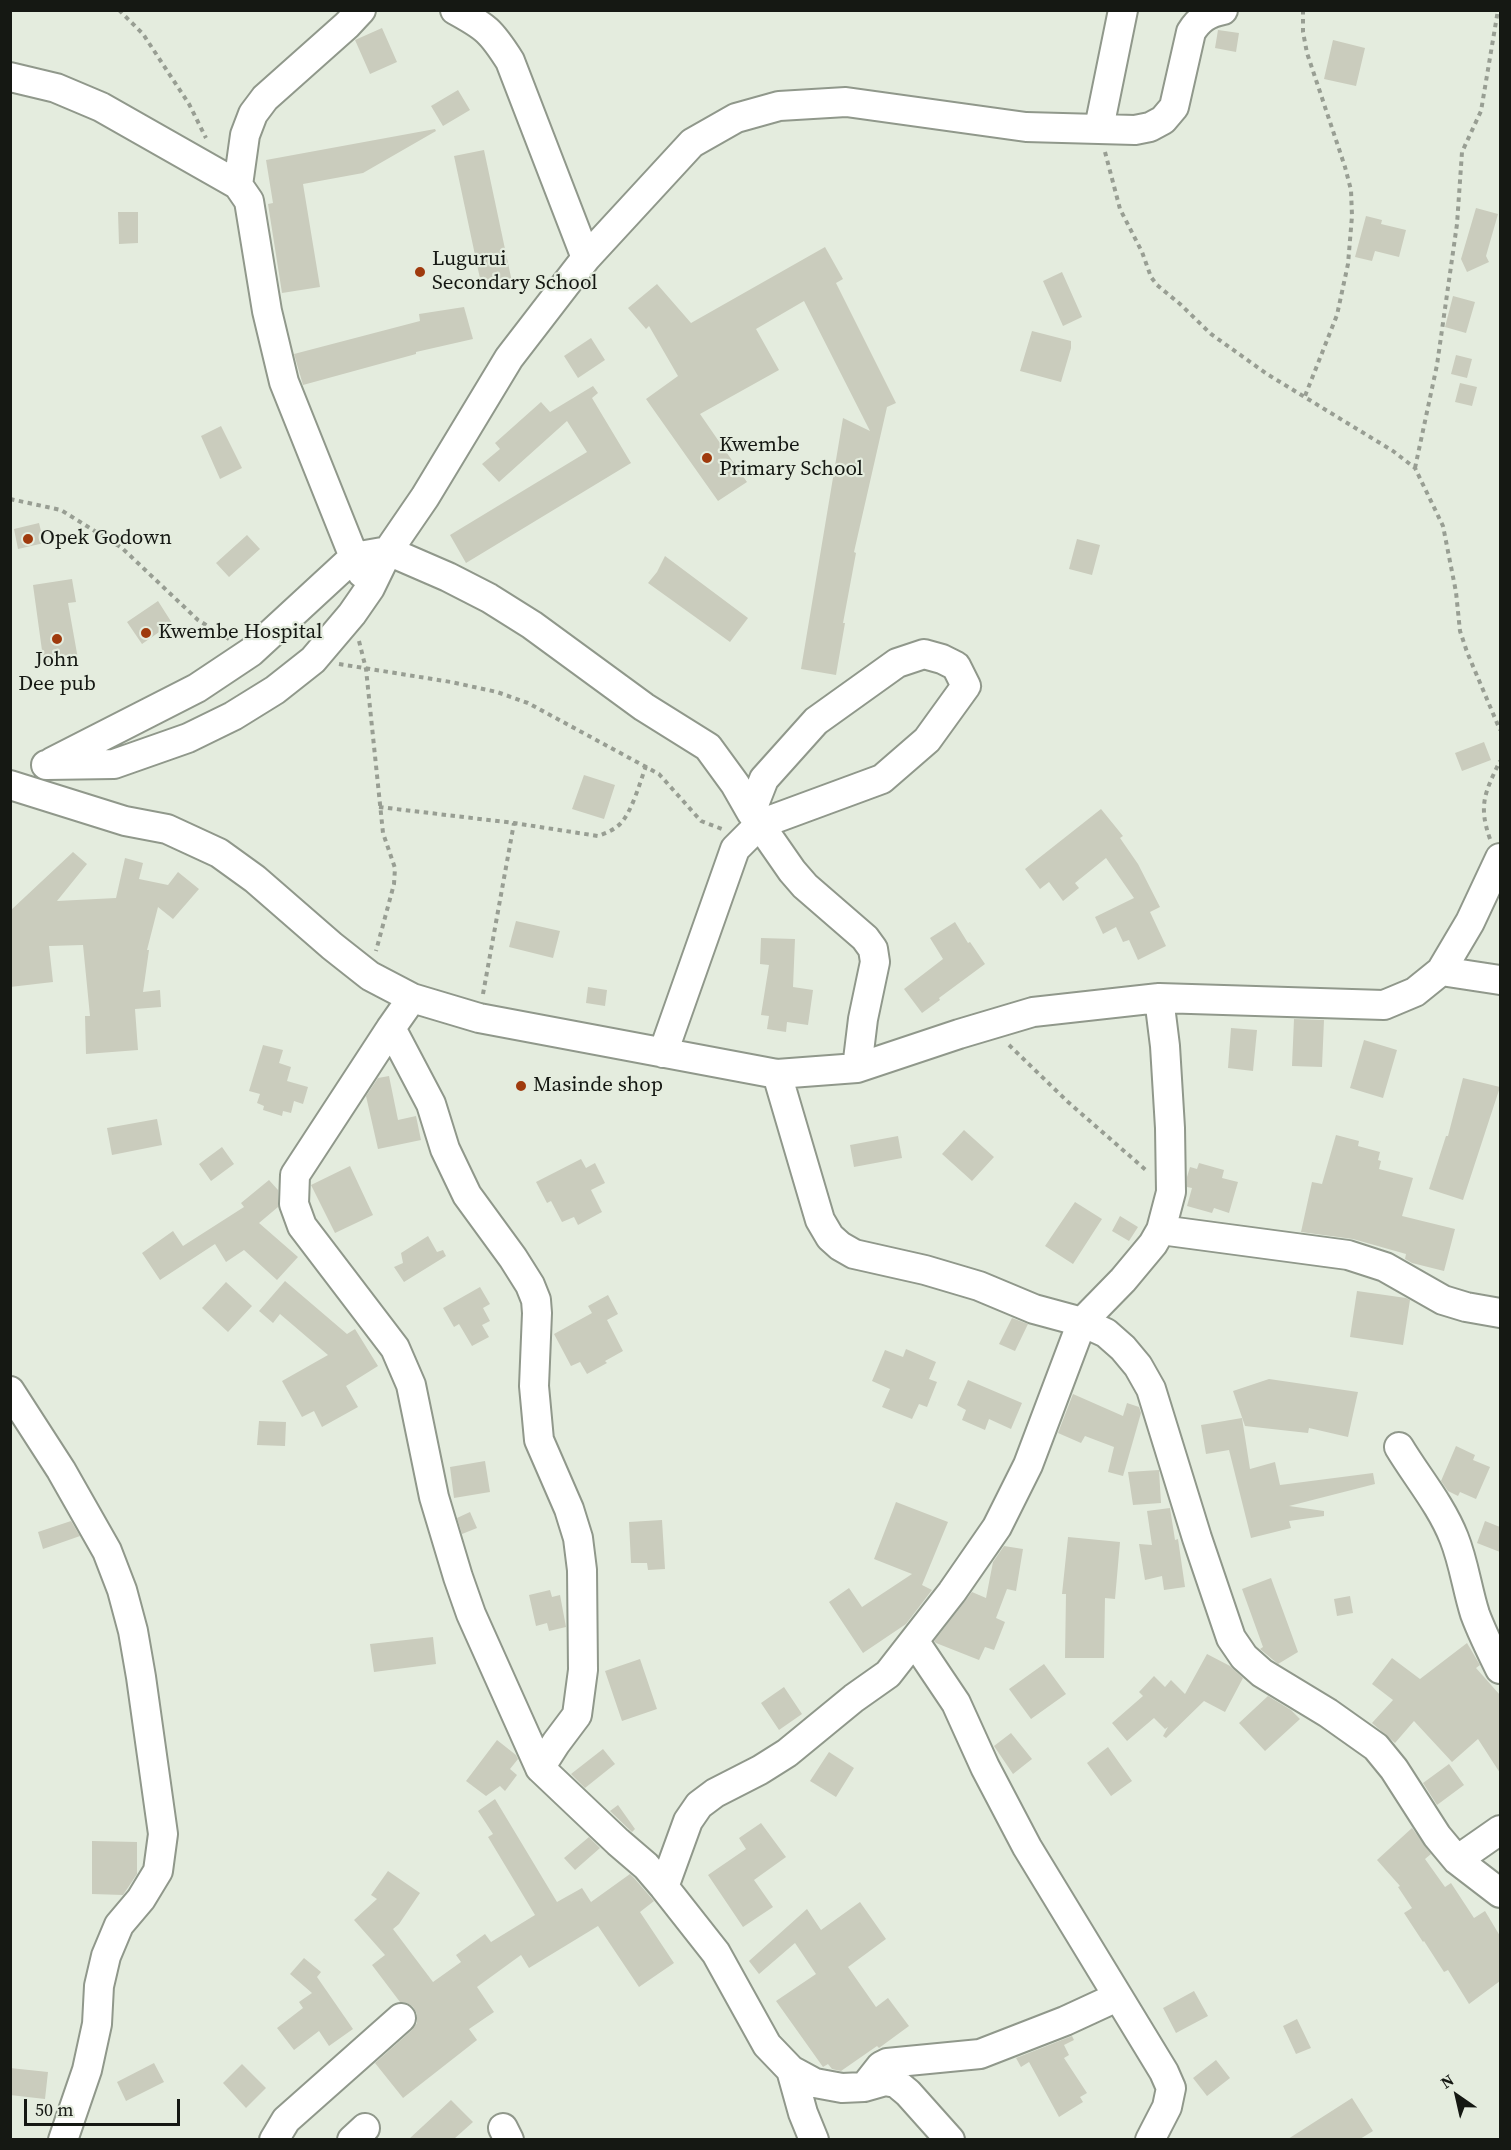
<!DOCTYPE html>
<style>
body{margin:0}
#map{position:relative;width:1511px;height:2150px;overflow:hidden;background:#e4ecde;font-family:"Source Serif 4",serif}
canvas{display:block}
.frame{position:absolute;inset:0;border:12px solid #151813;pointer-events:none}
.north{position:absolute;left:1427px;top:2066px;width:60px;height:60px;-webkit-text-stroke:4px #e4ecde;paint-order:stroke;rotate:326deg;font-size:16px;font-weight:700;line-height:24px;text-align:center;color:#151813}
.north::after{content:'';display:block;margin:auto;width:21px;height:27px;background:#151813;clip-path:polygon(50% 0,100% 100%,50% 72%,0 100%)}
.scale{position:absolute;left:24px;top:2099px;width:156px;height:27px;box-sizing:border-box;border:3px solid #151813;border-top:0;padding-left:8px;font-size:18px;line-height:21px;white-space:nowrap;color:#151813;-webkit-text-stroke:4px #e4ecde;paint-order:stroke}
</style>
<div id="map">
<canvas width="1511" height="2150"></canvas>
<div class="frame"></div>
<div class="north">N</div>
<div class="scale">50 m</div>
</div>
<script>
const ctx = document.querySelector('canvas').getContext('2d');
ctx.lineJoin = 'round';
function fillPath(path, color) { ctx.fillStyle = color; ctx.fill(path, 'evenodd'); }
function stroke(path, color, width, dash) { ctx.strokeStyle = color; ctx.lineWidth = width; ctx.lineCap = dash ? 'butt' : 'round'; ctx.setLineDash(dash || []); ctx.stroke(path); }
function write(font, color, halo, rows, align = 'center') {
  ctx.font = font + ' "Source Serif 4",serif'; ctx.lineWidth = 4.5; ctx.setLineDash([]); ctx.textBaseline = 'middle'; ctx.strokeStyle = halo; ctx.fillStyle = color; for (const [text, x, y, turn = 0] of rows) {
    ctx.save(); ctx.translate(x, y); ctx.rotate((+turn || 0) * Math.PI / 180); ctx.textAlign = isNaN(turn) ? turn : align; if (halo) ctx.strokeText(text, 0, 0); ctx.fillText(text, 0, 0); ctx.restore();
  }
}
const building = new Path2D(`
 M 382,28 L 397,62 L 370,74 L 355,40 Z
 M 1218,30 L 1239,33 L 1236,52 L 1215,48 Z
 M 1333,40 L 1365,48 L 1356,86 L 1324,79 Z
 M 458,90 L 470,110 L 443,126 L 431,106 Z
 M 435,129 L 436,131 L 363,173 L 303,184 L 320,287 L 282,293 L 268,204 L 273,203 L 266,160 Z
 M 484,150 L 512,282 L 482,288 L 454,156 Z
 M 1476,208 L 1498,214 L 1486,256 L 1489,262 L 1467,272 L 1461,259 Z
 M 118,212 L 138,212 L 138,243 L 119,244 Z
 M 1366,216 L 1382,220 L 1381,224 L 1406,230 L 1399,257 L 1375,251 L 1372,261 L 1355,257 Z
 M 825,247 L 843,279 L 836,283 L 896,403 L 887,407 L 854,552 L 856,553 L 843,623 L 845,623 L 836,675 L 801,669 L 843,418 L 870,431 L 804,301 L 756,329 L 779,370 L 700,414 L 747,482 L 718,501 L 646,399 L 678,376 L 649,326 L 646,329 L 628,308 L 657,284 L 691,323 Z
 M 1062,272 L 1082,317 L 1063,326 L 1043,281 Z
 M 1453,296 L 1475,302 L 1466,333 L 1445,327 Z
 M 464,307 L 473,339 L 416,352 L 416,354 L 303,385 L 294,354 L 420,321 L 419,314 Z
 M 1032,331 L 1071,341 L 1071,348 L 1061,382 L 1020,371 Z
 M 591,338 L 605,360 L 578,378 L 564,356 Z
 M 1456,355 L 1472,359 L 1467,378 L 1451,374 Z
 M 1460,383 L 1477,387 L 1472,406 L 1455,402 Z
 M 593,386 L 598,393 L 592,398 L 631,463 L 466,563 L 450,535 L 587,452 L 567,421 L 499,482 L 482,464 L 500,449 L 495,443 L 541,402 L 550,412 Z
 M 221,426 L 242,468 L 220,479 L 201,436 Z
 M 39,523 L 44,543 L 18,549 L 14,529 Z
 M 247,535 L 260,549 L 229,577 L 216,563 Z
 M 1077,539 L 1100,545 L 1092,575 L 1069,569 Z
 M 665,556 L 748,618 L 730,642 L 648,583 L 657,572 Z
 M 72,579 L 76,602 L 68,603 L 78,659 L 44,665 L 33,585 Z
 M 158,601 L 172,623 L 142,644 L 127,622 Z
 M 1484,742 L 1491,760 L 1462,771 L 1455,753 Z
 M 584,775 L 615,785 L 604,819 L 572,809 Z
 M 1101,809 L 1123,836 L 1120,838 L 1138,864 L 1160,907 L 1150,912 L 1166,946 L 1138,960 L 1129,940 L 1123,942 L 1116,927 L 1103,934 L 1095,917 L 1134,898 L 1106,858 L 1075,883 L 1079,888 L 1063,901 L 1049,882 L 1040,889 L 1025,869 Z
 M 73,852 L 87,864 L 57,901 L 116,898 L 125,858 L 143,863 L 139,879 L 168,885 L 178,872 L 199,889 L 173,919 L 158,907 L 147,950 L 149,950 L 143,992 L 160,990 L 161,1007 L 135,1009 L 138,1050 L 86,1054 L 85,1016 L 90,1016 L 83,945 L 49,946 L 53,982 L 10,987 L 10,911 Z
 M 516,921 L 560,931 L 553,958 L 509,947 Z
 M 955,922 L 968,943 L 970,942 L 985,964 L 939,998 L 940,1000 L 922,1013 L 904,989 L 943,959 L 930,938 Z
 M 761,938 L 795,939 L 793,987 L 813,990 L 808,1025 L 787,1022 L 786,1032 L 767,1029 L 769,1016 L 761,1015 L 769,965 L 760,964 Z
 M 588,987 L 607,990 L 605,1006 L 586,1003 Z
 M 1294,1019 L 1324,1020 L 1322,1067 L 1292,1066 Z
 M 1231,1028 L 1257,1030 L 1253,1071 L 1228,1068 Z
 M 1364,1040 L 1397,1050 L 1383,1098 L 1350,1088 Z
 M 263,1045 L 283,1050 L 279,1063 L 291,1067 L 287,1081 L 308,1087 L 303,1104 L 294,1101 L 291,1113 L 283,1111 L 282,1116 L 263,1110 L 264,1106 L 257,1103 L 260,1094 L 249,1091 Z
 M 389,1076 L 398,1120 L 416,1116 L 421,1140 L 378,1149 L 366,1096 L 378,1078 Z
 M 1463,1078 L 1500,1087 L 1463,1200 L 1429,1189 L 1446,1136 L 1448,1136 Z
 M 157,1119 L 162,1145 L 112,1155 L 107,1128 Z
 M 964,1130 L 994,1157 L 972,1181 L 942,1154 Z
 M 1336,1135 L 1359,1141 L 1358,1146 L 1380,1152 L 1378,1160 L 1381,1161 L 1379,1169 L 1413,1178 L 1402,1216 L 1455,1229 L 1444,1271 L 1412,1263 L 1405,1259 L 1406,1254 L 1353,1239 L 1301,1232 L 1312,1182 L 1322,1184 Z
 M 898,1136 L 902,1158 L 854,1167 L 850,1145 Z
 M 222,1147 L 234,1164 L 211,1181 L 199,1164 Z
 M 581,1159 L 586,1168 L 595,1163 L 605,1183 L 591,1190 L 602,1212 L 578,1225 L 574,1217 L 562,1222 L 551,1201 L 547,1203 L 536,1182 Z
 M 1199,1163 L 1224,1170 L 1222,1178 L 1238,1182 L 1229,1213 L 1214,1208 L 1212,1213 L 1187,1206 L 1192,1188 L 1187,1187 L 1187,1177 L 1190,1167 L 1197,1169 Z
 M 350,1166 L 373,1215 L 335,1233 L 311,1185 Z
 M 269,1180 L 278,1190 L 278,1207 L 259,1223 L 298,1257 L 277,1280 L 244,1250 L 226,1262 L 215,1244 L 160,1280 L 142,1253 L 173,1231 L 183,1246 L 244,1207 L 241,1203 Z
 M 1075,1202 L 1102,1219 L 1073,1264 L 1045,1246 Z
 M 1120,1216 L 1138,1227 L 1129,1241 L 1112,1231 Z
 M 428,1236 L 437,1252 L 443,1250 L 446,1256 L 404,1282 L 394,1267 L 403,1263 L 401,1253 Z
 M 285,1281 L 347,1334 L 355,1329 L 378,1366 L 346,1386 L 358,1407 L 322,1427 L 314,1411 L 302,1417 L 282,1381 L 328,1355 L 280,1314 L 273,1323 L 259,1311 Z
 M 226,1282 L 252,1306 L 228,1332 L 202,1308 Z
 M 480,1287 L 490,1304 L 483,1308 L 490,1321 L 482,1325 L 489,1337 L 472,1346 L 459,1324 L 454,1327 L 443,1308 Z
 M 1357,1291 L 1406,1298 L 1410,1300 L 1403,1345 L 1350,1337 Z
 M 608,1295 L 618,1314 L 607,1320 L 623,1351 L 605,1361 L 607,1363 L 587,1374 L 580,1362 L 571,1366 L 554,1334 L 592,1313 L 588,1306 Z
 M 1012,1318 L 1028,1324 L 1015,1351 L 999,1344 Z
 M 906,1349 L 936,1362 L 929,1379 L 937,1382 L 927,1407 L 919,1404 L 912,1419 L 882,1407 L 890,1389 L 872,1381 L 885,1350 L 903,1357 Z
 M 1269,1379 L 1358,1392 L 1348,1437 L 1309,1428 L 1308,1433 L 1245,1426 L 1233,1391 Z
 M 968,1380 L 1022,1403 L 1011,1429 L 989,1419 L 985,1430 L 962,1420 L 966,1410 L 957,1405 Z
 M 1073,1394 L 1123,1416 L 1127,1403 L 1139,1407 L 1141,1413 L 1123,1476 L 1108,1472 L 1114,1447 L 1085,1436 L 1081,1443 L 1058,1433 Z
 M 1242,1418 L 1250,1469 L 1275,1462 L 1280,1485 L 1373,1473 L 1375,1484 L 1289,1506 L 1324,1511 L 1324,1516 L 1289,1521 L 1291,1528 L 1251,1538 L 1229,1450 L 1206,1454 L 1201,1425 Z
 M 259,1421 L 286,1422 L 285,1446 L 257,1445 Z
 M 1456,1446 L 1475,1455 L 1473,1460 L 1490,1467 L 1476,1499 L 1460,1492 L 1458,1496 L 1448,1491 L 1441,1481 Z
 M 485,1461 L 490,1492 L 454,1498 L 450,1467 Z
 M 1159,1470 L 1161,1503 L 1133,1505 L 1128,1472 Z
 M 896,1502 L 948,1522 L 922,1585 L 932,1590 L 906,1624 L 863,1653 L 829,1602 L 849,1588 L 862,1607 L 912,1574 L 874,1559 Z
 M 1170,1508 L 1175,1540 L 1178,1539 L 1185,1587 L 1164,1590 L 1162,1576 L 1145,1580 L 1139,1544 L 1152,1545 L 1147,1511 Z
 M 470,1512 L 477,1528 L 462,1534 L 457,1518 Z
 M 662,1520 L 665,1569 L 648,1570 L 647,1563 L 631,1563 L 629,1522 Z
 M 71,1521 L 80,1536 L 43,1549 L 38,1532 Z
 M 1485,1521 L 1500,1527 L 1500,1552 L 1477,1543 Z
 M 1068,1537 L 1120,1542 L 1115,1599 L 1105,1598 L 1104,1658 L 1065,1658 L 1066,1594 L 1062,1594 Z
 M 1004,1546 L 1023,1549 L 1016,1591 L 1007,1589 L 996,1618 L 1005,1622 L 994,1650 L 985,1647 L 979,1660 L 936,1643 L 934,1641 L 972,1592 L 986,1598 L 993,1562 Z
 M 1271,1578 L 1298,1652 L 1278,1664 L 1260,1649 L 1263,1647 L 1242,1589 Z
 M 550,1590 L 552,1597 L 560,1595 L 566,1627 L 549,1631 L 547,1623 L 536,1626 L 529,1595 Z
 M 1350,1596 L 1353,1613 L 1337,1616 L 1334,1599 Z
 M 433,1637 L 436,1664 L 374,1672 L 370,1644 Z
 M 1467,1643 L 1480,1665 L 1476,1668 L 1500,1695 L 1500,1773 L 1478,1739 L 1452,1762 L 1414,1721 L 1395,1743 L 1372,1723 L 1393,1700 L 1372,1684 L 1392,1658 L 1420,1679 Z
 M 1207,1654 L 1230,1666 L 1243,1678 L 1225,1712 L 1204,1701 L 1166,1738 L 1163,1736 L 1168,1727 L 1165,1729 L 1154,1718 L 1127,1741 L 1112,1723 L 1143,1696 L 1139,1692 L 1154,1676 L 1165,1687 L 1171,1680 L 1185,1694 Z
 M 640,1659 L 657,1709 L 622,1721 L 605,1671 Z
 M 1044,1664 L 1066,1694 L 1031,1719 L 1009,1689 Z
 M 784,1687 L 802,1714 L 779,1730 L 761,1703 Z
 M 1268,1696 L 1291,1710 L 1300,1719 L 1265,1751 L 1239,1723 Z
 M 1011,1733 L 1032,1759 L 1013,1774 L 994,1746 Z
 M 497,1740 L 516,1755 L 518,1759 L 510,1769 L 517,1775 L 505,1791 L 500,1786 L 486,1796 L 466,1781 Z
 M 1108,1747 L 1132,1781 L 1111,1796 L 1087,1763 Z
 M 603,1749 L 615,1764 L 585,1788 L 571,1774 Z
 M 829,1752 L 854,1768 L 836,1797 L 810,1781 Z
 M 1449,1764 L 1464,1785 L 1437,1805 L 1423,1783 Z
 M 495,1799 L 557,1902 L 582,1888 L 591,1902 L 630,1874 L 634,1878 L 654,1901 L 640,1912 L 674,1963 L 639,1987 L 598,1926 L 529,1968 L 521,1955 L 477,1987 L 494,2012 L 469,2029 L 477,2040 L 403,2098 L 375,2063 L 412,2030 L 417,2023 L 417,2014 L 413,2007 L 407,2003 L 400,2002 L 372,1965 L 385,1955 L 354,1920 L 377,1899 L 371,1895 L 388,1871 L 420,1893 L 399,1924 L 393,1929 L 433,1982 L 461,1962 L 456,1955 L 485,1934 L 491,1942 L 535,1915 L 488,1837 L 493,1834 L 478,1811 Z
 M 618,1805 L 635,1829 L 632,1832 L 610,1811 Z
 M 761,1823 L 786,1857 L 754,1880 L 773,1907 L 743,1927 L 708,1875 L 746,1849 L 739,1838 Z
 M 1412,1828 L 1431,1854 L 1425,1859 L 1445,1887 L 1451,1883 L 1474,1918 L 1485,1911 L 1500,1936 L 1500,1981 L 1469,2004 L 1448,1970 L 1444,1972 L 1424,1941 L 1423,1942 L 1404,1913 L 1412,1908 L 1398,1887 L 1400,1886 L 1377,1860 Z
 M 589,1837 L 600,1848 L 575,1870 L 564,1858 Z
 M 92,1841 L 137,1842 L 137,1874 L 123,1895 L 92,1894 Z
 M 860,1902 L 886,1939 L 848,1967 L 876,2007 L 888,1998 L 909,2026 L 879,2048 L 877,2046 L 841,2071 L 832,2069 L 828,2064 L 823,2067 L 776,2001 L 816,1974 L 795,1943 L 759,1974 L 749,1961 L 807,1909 L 821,1930 Z
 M 304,1958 L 321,1972 L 317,1977 L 353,2029 L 329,2046 L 319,2031 L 294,2050 L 277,2028 L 303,2008 L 299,2002 L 312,1993 L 290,1974 Z
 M 1194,1991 L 1208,2016 L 1176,2033 L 1163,2008 Z
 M 1297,2019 L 1311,2048 L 1296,2054 L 1283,2026 Z
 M 1072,2036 L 1074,2040 L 1064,2045 L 1069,2055 L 1064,2058 L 1087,2093 L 1080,2097 L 1083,2102 L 1059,2117 L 1029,2062 L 1021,2067 L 1016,2058 Z
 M 1216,2060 L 1230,2078 L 1207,2096 L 1193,2078 Z
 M 154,2063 L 164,2082 L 126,2101 L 117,2082 Z
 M 242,2064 L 266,2088 L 246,2108 L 223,2083 Z
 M 10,2068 L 48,2072 L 45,2099 L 10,2095 Z
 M 1352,2098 L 1373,2131 L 1360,2139 L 1288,2139 Z
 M 451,2100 L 473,2122 L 454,2139 L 409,2139 Z`);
const path = new Path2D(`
 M 119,10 L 143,34 L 189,104 L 206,138
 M 1303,10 L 1303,32 L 1307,53 L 1345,167 L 1351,190 L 1352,216 L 1348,264 L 1337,315 L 1305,396
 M 1105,152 L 1120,209 L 1142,252 L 1151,277 L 1157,285 L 1180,304 L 1211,334 L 1267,374 L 1393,451 L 1415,468 L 1443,526 L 1456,592 L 1460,631 L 1467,652 L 1500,730
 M 1415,468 L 1437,365 L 1457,224 L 1462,152 L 1481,111 L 1498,10
 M 10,499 L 61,510 L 122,548 L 198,620 L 229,639
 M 359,641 L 366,669 L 383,833 L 395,868 L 394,884 L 376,951
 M 339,664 L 451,682 L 497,692 L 528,703 L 659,774 L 701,821 L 722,829
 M 379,807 L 514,823 L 598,836 C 606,833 614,830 620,824 C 632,812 640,782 646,766
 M 1490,839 C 1478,805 1485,792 1500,761
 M 483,994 L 514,823
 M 1009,1045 L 1068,1102 L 1147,1171`);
const minor = new Path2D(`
 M 455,10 C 486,27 491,31 510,61 L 586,258
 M 10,77 L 56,88 L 101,107 L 226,178 L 238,185 L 249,201 L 267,311 L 284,382 L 354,557 L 362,573
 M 1099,128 L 1123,10
 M 238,185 L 245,135 L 253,114 L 265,98 L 347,25 L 361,10
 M 52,762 L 197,688 L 251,652 L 354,557 L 388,551 L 448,577 L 489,598 L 532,625 L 644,707 L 708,747 L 735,784 L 751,812 L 792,871 L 805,886 L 865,938 L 873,949 L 875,962 L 863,1019 L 857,1068
 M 46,765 L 114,764 L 188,738 L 233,716 L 275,690 L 313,660 L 352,614 L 370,588 L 388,551 L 425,497 L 509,358 L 586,258 L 692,143 L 736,118 L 779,106 L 846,102 L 1026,127 L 1135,130 L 1150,127 L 1163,120 L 1174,107 L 1191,32 C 1199,19 1208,13 1223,10
 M 10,785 L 125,821 L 167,829 L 219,853 L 255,879 L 332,946 L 370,976 L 412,998 L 479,1018 L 777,1074 L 857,1068 L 959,1034 L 1033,1012 L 1159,998 L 1384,1005 L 1415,992 L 1441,971 L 1470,922 L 1500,858
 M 1441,971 L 1500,980
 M 412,998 L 391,1028 L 295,1175 L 294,1204 L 302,1226 L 395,1348 L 411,1385 L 434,1497 L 458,1577 L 471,1614 L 540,1768 L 618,1842 L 646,1866 L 664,1887 L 716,1953 L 767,2045 L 791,2070 L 815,2083 L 842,2088 L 864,2087 L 885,2081 L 896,2083 L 908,2093 L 950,2140
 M 391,1028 L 431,1104 L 445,1149 L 467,1195 L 513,1258 L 530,1285 L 536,1300 L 537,1313 L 534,1386 L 539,1440 L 569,1509 L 578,1538 L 582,1570 L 583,1670 L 577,1715 L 556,1743 L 540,1768
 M 663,1053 L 735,849 L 760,824 L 882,779 L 927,740 L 966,686 L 956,666 L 942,659 L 924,654 L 897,663 L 816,721 L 764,779 L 751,812
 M 777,1074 L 820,1220 L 830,1237 L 840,1246 L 854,1254 L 925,1270 L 979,1286 L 1034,1309 L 1082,1322 L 1106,1333 L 1123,1348 L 1138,1366 L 1151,1389 L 1197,1538 L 1231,1638 L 1244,1657 L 1262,1673 L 1328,1713 L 1376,1747 L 1394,1769 L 1437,1836 L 1457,1860 L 1500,1893
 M 1161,1230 L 1348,1255 L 1385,1267 L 1443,1300 L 1466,1307 L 1500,1313
 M 10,1391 L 61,1470 L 107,1551 L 122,1590 L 133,1631 L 141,1677 L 163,1834 L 158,1871 L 141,1899 L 119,1925 L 106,1956 L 99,1986 L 97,2024 L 87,2070 L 63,2140
 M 1399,1447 C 1417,1477 1441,1505 1454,1538 C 1464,1563 1467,1589 1475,1614 C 1482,1633 1491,1651 1500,1669
 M 915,1642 L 956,1703 L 985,1767 L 1027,1847 L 1164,2072 L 1171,2088 L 1167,2107 L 1150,2140
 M 1457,1860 L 1500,1830
 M 664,1887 L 688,1821 L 699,1805 L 715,1793 L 760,1770 L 787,1753 L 854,1698 L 888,1674 L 952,1592 L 997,1527 L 1028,1465 L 1082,1322 L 1123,1280 L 1153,1244 L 1161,1230 L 1171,1192 L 1170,1128 L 1165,1046 L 1159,998
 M 791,2070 L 803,2113 L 814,2140
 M 866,2085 L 881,2066 L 887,2063 L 980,2054 L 1065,2021 L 1117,1997
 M 503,2128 L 509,2140
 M 274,2140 L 286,2120 L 401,2018
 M 352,2140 L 365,2128`);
const markers = [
 [420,272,6,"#9f3a0d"],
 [707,458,6,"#9f3a0d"],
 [28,539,6,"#9f3a0d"],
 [146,633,6,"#9f3a0d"],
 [57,639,6,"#9f3a0d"],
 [521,1086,6,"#9f3a0d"]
];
const poiNames = [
 ["Lugurui",432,260],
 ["Secondary School",432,284],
 ["Kwembe",719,446],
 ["Primary School",719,470],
 ["Opek Godown",40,539],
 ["Kwembe Hospital",158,633],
 ["John",57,661,"center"],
 ["Dee pub",57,685,"center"],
 ["Masinde shop",533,1086]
];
fillPath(building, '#caccbd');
stroke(minor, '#90988b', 32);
stroke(path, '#989e93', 4, [4.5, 4.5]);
stroke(minor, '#fff', 28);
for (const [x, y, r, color] of markers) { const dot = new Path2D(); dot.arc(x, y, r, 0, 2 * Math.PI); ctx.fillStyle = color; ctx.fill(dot); stroke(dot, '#e4ecde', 2); }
write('21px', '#151813', '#e4ecde', poiNames, 'left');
</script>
